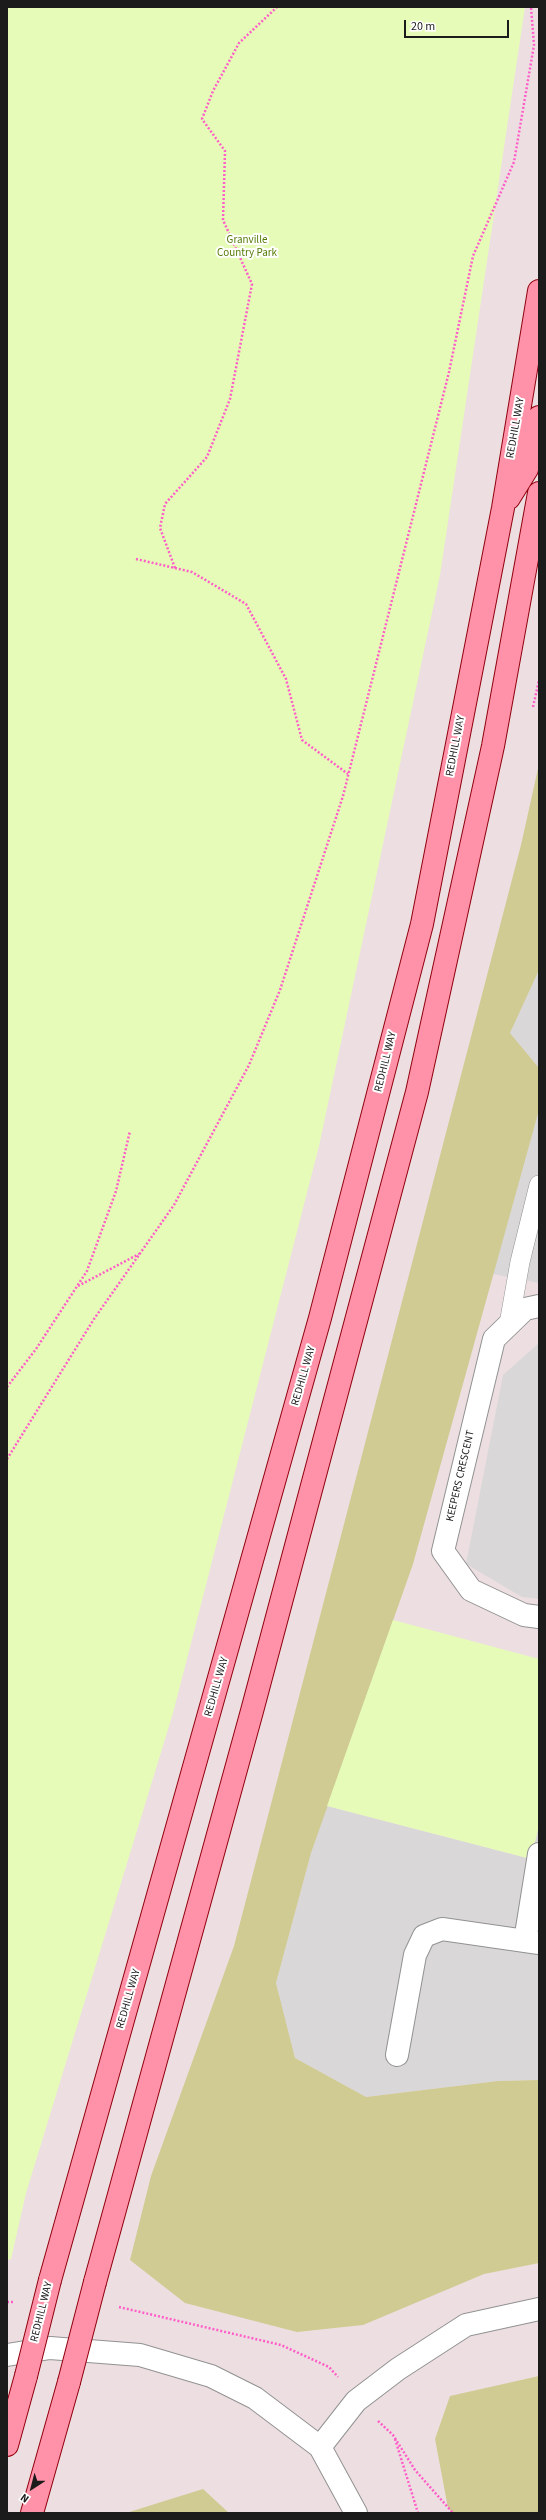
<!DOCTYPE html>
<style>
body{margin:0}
#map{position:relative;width:546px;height:2520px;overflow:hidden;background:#eddfe1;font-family:"Source Sans 3",sans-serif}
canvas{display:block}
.frame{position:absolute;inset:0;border:8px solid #1b1b1b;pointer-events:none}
.north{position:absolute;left:12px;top:2468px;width:40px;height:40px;-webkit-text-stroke:3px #fff;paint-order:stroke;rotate:216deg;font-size:11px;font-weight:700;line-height:16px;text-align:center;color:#1b1b1b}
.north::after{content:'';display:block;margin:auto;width:14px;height:18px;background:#1b1b1b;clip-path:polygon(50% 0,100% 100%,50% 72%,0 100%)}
.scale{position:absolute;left:404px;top:20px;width:105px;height:18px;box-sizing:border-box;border:2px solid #1b1b1b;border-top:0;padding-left:5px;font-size:12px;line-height:14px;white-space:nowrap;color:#1b1b1b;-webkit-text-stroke:3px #fff;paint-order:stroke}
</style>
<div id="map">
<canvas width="546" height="2520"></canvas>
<div class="frame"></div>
<div class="north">N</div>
<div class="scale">20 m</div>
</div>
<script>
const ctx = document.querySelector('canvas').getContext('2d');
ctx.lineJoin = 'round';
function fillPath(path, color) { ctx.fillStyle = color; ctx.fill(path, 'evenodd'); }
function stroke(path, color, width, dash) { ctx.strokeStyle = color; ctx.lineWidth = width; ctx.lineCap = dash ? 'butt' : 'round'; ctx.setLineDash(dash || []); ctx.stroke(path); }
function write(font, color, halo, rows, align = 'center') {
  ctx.font = font + ' "Source Sans 3",sans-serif'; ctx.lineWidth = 4; ctx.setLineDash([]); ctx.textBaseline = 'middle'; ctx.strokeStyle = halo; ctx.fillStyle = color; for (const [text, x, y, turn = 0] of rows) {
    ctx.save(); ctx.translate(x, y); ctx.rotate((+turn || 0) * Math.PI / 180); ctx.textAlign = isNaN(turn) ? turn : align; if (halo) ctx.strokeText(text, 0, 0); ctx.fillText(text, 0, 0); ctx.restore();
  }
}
const residential = new Path2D(`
 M 539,970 L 539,1068 L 510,1033 Z
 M 539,1110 L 539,1283 L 493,1274 Z
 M 539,1343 L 539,1599 L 522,1597 L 466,1564 L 503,1375 Z
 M 327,1806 L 531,1859 L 539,1825 L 539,2080 L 498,2081 L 366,2097 L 295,2058 L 276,1983 L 311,1853 Z`);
const forest = new Path2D(`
 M 539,764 L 539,970 L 510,1033 L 539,1068 L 539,1110 L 413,1564 L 311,1853 L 276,1983 L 295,2058 L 366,2097 L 498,2081 L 539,2080 L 539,2263 L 484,2274 L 363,2325 L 297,2332 L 185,2303 L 130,2260 L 151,2176 L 234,1946 L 521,845 Z
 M 539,2376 L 539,2513 L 453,2513 L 448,2508 L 435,2439 L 450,2396 Z
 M 203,2489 L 229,2513 L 126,2513 Z`);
const park = new Path2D(`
 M 7,7 L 525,7 L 440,575 L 319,1146 L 173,1713 L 26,2193 L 11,2259 L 7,2260 Z
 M 393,1620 L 539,1659 L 539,1825 L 531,1859 L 327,1806 Z`);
const path = new Path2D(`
 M 136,559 L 192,572 L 246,604 L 286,679 L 302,740 L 348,774
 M 175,568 L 160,528 L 165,504 L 207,457 L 230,399 L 252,284 L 223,220 L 225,151 L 202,119 L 213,91 L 239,43 L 277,7
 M 533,707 L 539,680
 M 78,1286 L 139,1254
 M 7,1387 L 36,1349 L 87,1271 L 116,1191 L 130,1131
 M 7,1459 L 94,1319 L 174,1205 L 249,1065 L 280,990 L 343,796 L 449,372 L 473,256 L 514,162 L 534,45 L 531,7
 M 7,2302 L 14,2302
 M 119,2307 L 281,2345 L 329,2367 L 338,2377
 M 378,2421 L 393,2435 L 415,2470 L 453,2513
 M 395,2439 L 418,2513`);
const lane = new Path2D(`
 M 509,1324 L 520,1262 L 539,1185`);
const street = new Path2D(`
 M 539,1306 L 525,1309 L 494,1339 L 443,1551 L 471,1590 L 524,1615 L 539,1617
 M 525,1941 L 539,1854
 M 397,2055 L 415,1955 L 424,1936 L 442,1929 L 539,1943
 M 7,2355 L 50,2348 L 140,2355 L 211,2376 L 255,2398 L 320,2447 L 356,2513
 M 320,2447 L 356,2401 L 398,2369 L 466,2325 L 539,2309`);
const primary = new Path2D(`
 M 509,498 L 527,469 L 539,417
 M 50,2280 L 320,1318 L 422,924 L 503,508 L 539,291
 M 95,2282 L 252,1711 L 417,1092 L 493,746 L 539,493
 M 7,2445 L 26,2376
 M 32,2513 L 69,2382`);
const primaryBridge = new Path2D(`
 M 26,2376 L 50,2280
 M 69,2382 L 95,2282`);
const parkNames = [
 ["Granville",247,241],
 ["Country Park",247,254]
];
const streetNames = [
 ["REDHILL WAY",516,428,-80],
 ["REDHILL WAY",456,746,-79],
 ["REDHILL WAY",386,1062,-76],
 ["REDHILL WAY",304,1376,-74],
 ["KEEPERS CRESCENT",461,1476,-77],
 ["REDHILL WAY",217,1687,-74],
 ["REDHILL WAY",129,1999,-74],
 ["REDHILL WAY",42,2312,-76]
];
fillPath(residential, '#d9d7d8');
fillPath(forest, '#cfcb92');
fillPath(park, '#e6fbb8');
stroke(lane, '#929292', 20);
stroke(street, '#929292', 24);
stroke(primary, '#91000e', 24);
stroke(path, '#ff5ec9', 2.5, [2, 2]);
stroke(lane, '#fff', 19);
stroke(street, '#fff', 22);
stroke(primary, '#ff92a8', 22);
stroke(primaryBridge, '#91000e', 24, []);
stroke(primaryBridge, '#ff92a8', 22);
write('11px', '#567b06', '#fff', parkNames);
write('11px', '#1b1b1b', '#fff', streetNames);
</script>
